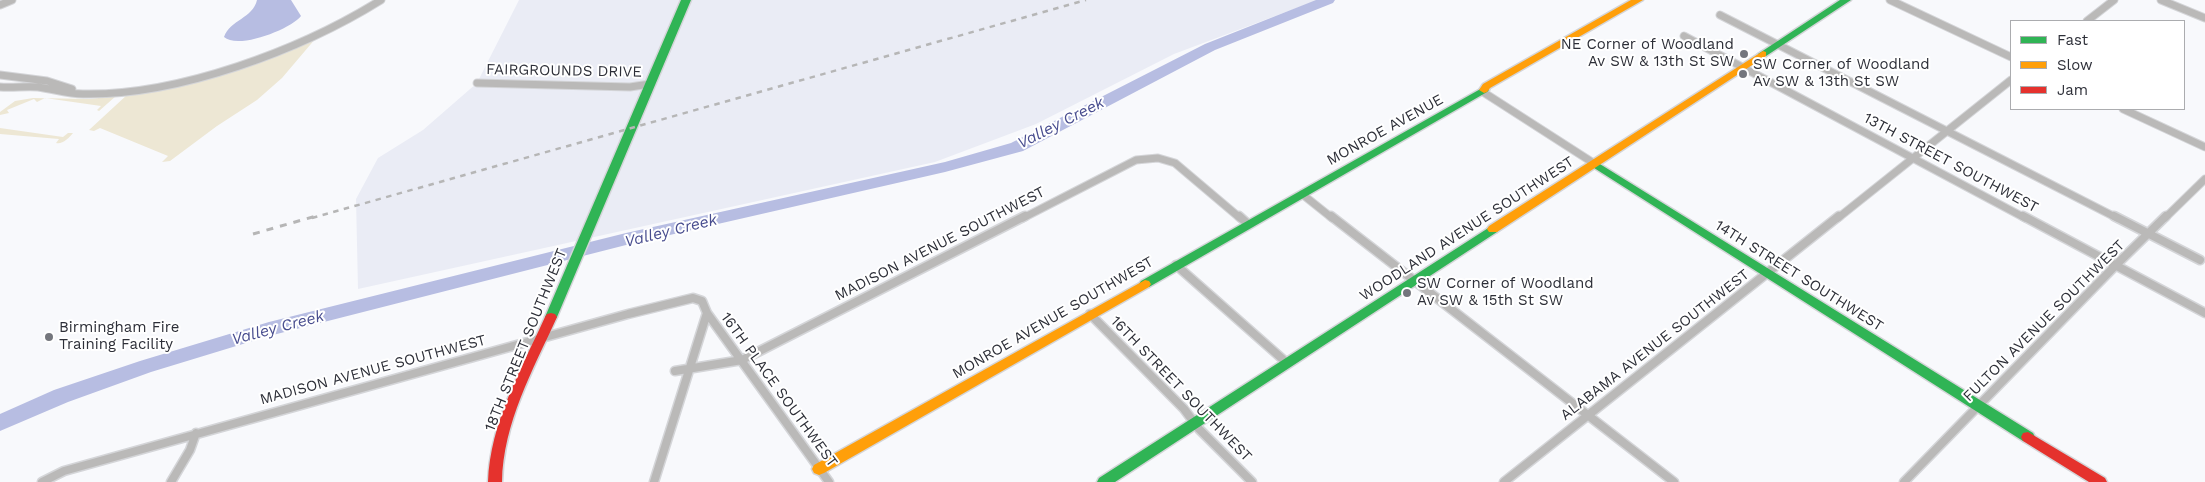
<!DOCTYPE html>
<style>
body{margin:0}
#map{position:relative;width:2205px;height:482px;overflow:hidden;background:#f8f9fc;font-family:"Work Sans",sans-serif}
canvas{display:block}
.legend{position:absolute;left:2010px;top:20px;width:175px;height:90px;box-sizing:border-box;background:#fff;border:1px solid #abacaf;margin:0;padding:6px 9px;list-style:none;font-size:15px;color:#2d2f38}
.legend li{display:flex;align-items:center;gap:10px;height:25px}
.legend b{width:25px;border:1px solid #abacaf}
</style>
<div id="map">
<canvas width="2205" height="482"></canvas>
<ul class="legend">
<li><b style="height:6px;background:#30b455"></b>Fast</li>
<li><b style="height:6px;background:#ff9f0a"></b>Slow</li>
<li><b style="height:6px;background:#e5322d"></b>Jam</li>
</ul>
</div>
<script>
const ctx = document.querySelector('canvas').getContext('2d');
ctx.lineJoin = 'round';
function fillPath(path, color) { ctx.fillStyle = color; ctx.fill(path, 'evenodd'); }
function stroke(path, color, width, dash) { ctx.strokeStyle = color; ctx.lineWidth = width; ctx.lineCap = dash ? 'butt' : 'round'; ctx.setLineDash(dash || []); ctx.stroke(path); }
function write(font, color, halo, rows, align = 'center') {
  ctx.font = font + ' "Work Sans",sans-serif'; ctx.lineWidth = 4; ctx.setLineDash([]); ctx.textBaseline = 'middle'; ctx.strokeStyle = halo; ctx.fillStyle = color; for (const [text, x, y, turn = 0] of rows) {
    ctx.save(); ctx.translate(x, y); ctx.rotate((+turn || 0) * Math.PI / 180); ctx.textAlign = isNaN(turn) ? turn : align; if (halo) ctx.strokeText(text, 0, 0); ctx.fillText(text, 0, 0); ctx.restore();
  }
}
const built = new Path2D(`
 M 519,0 L 1318,0 L 1174,54 L 1036,124 L 935,162 L 358,289 L 356,199 L 378,158 L 423,130 L 477,83 Z`);
const green = new Path2D(`
 M 316,38 L 282,78 L 257,100 L 217,126 L 170,161 L 162,162 L 168,156 L 100,128 L 94,131 L 89,130 L 128,94 L 171,86 Z
 M 116,96 L 99,111 L 97,110 L 101,106 L 45,98 L 37,102 L 34,99 L 7,110 L 9,113 L 0,115 L 0,112 L 15,101 L 33,98 L 90,99 Z
 M 0,128 L 63,137 L 68,133 L 73,133 C 69,138 62,145 56,143 L 59,139 L 0,134 Z`);
const water = new Path2D(`
 M 257,0 L 291,0 L 301,16 C 291,29 238,50 224,37 C 230,20 253,18 257,0 Z`);
const river = new Path2D(`
 M 1316,0 L 1335,0 L 1333,3 L 1215,50 L 1023,151 L 945,172 L 626,245 L 269,336 L 151,372 L 68,402 L 0,431 L 0,414 L 54,390 L 140,361 L 269,322 L 626,233 L 945,162 L 1011,143 L 1205,44 Z`);
const streetFar1 = new Path2D(`
 M 1890,0 L 2011,57
 M 2161,0 L 2205,18
 M 0,5 L 12,0
 M 1720,15 L 2117,218
 M 2087,21 L 2114,0
 M 1684,36 L 2025,218
 M 0,75 L 47,81 L 72,89
 M 477,83 L 630,87 L 650,84
 M 0,87 C 13,88 25,86 38,87 C 53,89 68,94 83,94 C 178,96 301,50 381,0
 M 1483,92 L 1595,164
 M 2123,109 L 2205,147
 M 1302,194 L 1332,218
 M 1023,218 L 1136,160 L 1158,158 L 1175,163 L 1240,218
 M 1838,218 L 2011,80
 M 2165,218 L 2205,179`);
const street = new Path2D(`
 M 1239,216 L 1248,224
 M 1331,216 L 1674,482
 M 2023,216 L 2205,313
 M 2114,216 L 2200,260
 M 1176,265 L 1287,363
 M 1090,314 L 1184,409 L 1199,429 L 1252,482
 M 675,371 L 742,360 L 1025,216
 M 42,482 L 64,471 L 628,314 L 693,298 L 702,301 L 707,313 L 829,482
 M 171,482 L 190,450 L 196,433
 M 654,482 L 707,313
 M 1504,482 L 1839,216
 M 1904,482 L 2116,265 L 2166,216`);
const fast = new Path2D(`
 M 681,0 L 691,0 L 557,317 L 555,320 L 547,320 L 545,317 Z
 M 1840,0 L 1851,0 L 1766,56 L 1760,56 L 1758,54 Z
 M 1484,87 L 1487,88 L 1489,90 L 1487,92 L 1149,287 L 1141,287 L 1139,284 L 1141,281 Z
 M 1595,161 L 2033,433 L 2035,437 L 2033,441 L 2028,442 L 2023,441 L 1591,166 L 1590,164 Z
 M 1493,225 L 1499,229 L 1497,232 L 1115,482 L 1097,482 L 1099,478 Z`);
const slow = new Path2D(`
 M 1631,0 L 1643,0 L 1490,88 L 1487,92 L 1484,93 L 1479,90 L 1483,84 Z
 M 1763,51 L 1766,52 L 1766,56 L 1497,232 L 1489,232 L 1487,229 L 1489,226 Z
 M 1145,280 L 1149,281 L 1151,284 L 1149,287 L 824,473 L 819,475 L 814,473 L 812,469 L 814,465 Z`);
const jam = new Path2D(`
 M 551,313 L 555,314 L 557,317 C 533,370 503,423 502,482 L 488,482 C 490,423 521,370 545,317 L 547,314 Z
 M 2028,432 L 2105,478 L 2107,482 L 2089,482 L 2023,441 L 2021,437 L 2023,433 Z`);
const railFar1 = new Path2D(`
 M 312,218 L 1086,0`);
const rail = new Path2D(`
 M 253,234 L 316,216`);
const markers = [
 [1744,54,5,"#74767d"],
 [1743,74,5,"#74767d"],
 [1407,293,5,"#74767d"],
 [49,337,5,"#74767d"]
];
const poiNames = [
 ["NE Corner of Woodland",1734,45,"right"],
 ["Av SW & 13th St SW",1734,62,"right"],
 ["SW Corner of Woodland",1753,65],
 ["Av SW & 13th St SW",1753,82],
 ["SW Corner of Woodland",1417,284],
 ["Av SW & 15th St SW",1417,301],
 ["Birmingham Fire",59,328],
 ["Training Facility",59,345]
];
const streetNames = [
 ["FAIRGROUNDS DRIVE",564,71,1],
 ["MONROE AVENUE",1385,130,-29],
 ["13TH STREET SOUTHWEST",1951,163,28],
 ["WOODLAND AVENUE SOUTHWEST",1467,229,-33],
 ["MADISON AVENUE SOUTHWEST",940,244,-27],
 ["14TH STREET SOUTHWEST",1799,276,32],
 ["MONROE AVENUE SOUTHWEST",1053,318,-30],
 ["FULTON AVENUE SOUTHWEST",2044,321,-45],
 ["18TH STREET SOUTHWEST",526,340,-68],
 ["ALABAMA AVENUE SOUTHWEST",1655,345,-38],
 ["MADISON AVENUE SOUTHWEST",373,370,-15],
 ["16TH STREET SOUTHWEST",1181,389,46],
 ["16TH PLACE SOUTHWEST",779,390,54]
];
const waterNames = [
 ["Valley Creek",1061,123,-27],
 ["Valley Creek",671,231,-14],
 ["Valley Creek",278,328,-15]
];
fillPath(built, '#eaecf5');
fillPath(green, '#ede7d4');
fillPath(water, '#b7bde2');
fillPath(river, '#b7bde2');
stroke(streetFar1, '#d4d5d8', 9);
stroke(street, '#d4d5d8', 11);
stroke(fast, '#d4d5d8', 3);
stroke(slow, '#d4d5d8', 3);
stroke(jam, '#d4d5d8', 3);
stroke(streetFar1, '#bab9b8', 7);
stroke(street, '#bab9b8', 8);
fillPath(fast, '#30b455');
fillPath(slow, '#ff9f0a');
fillPath(jam, '#e5322d');
stroke(railFar1, '#b6b6b6', 2.5, [5.5, 5.5]);
stroke(rail, '#b6b6b6', 3, [7, 7]);
for (const [x, y, r, color] of markers) { const dot = new Path2D(); dot.arc(x, y, r, 0, 2 * Math.PI); ctx.fillStyle = color; ctx.fill(dot); stroke(dot, '#fff', 2); }
write('15px', '#2d2f38', '#fff', poiNames, 'left');
write('15px', '#2d2f38', '#fff', streetNames);
write('italic 16px', '#484d8f', '#fff', waterNames);
</script>
